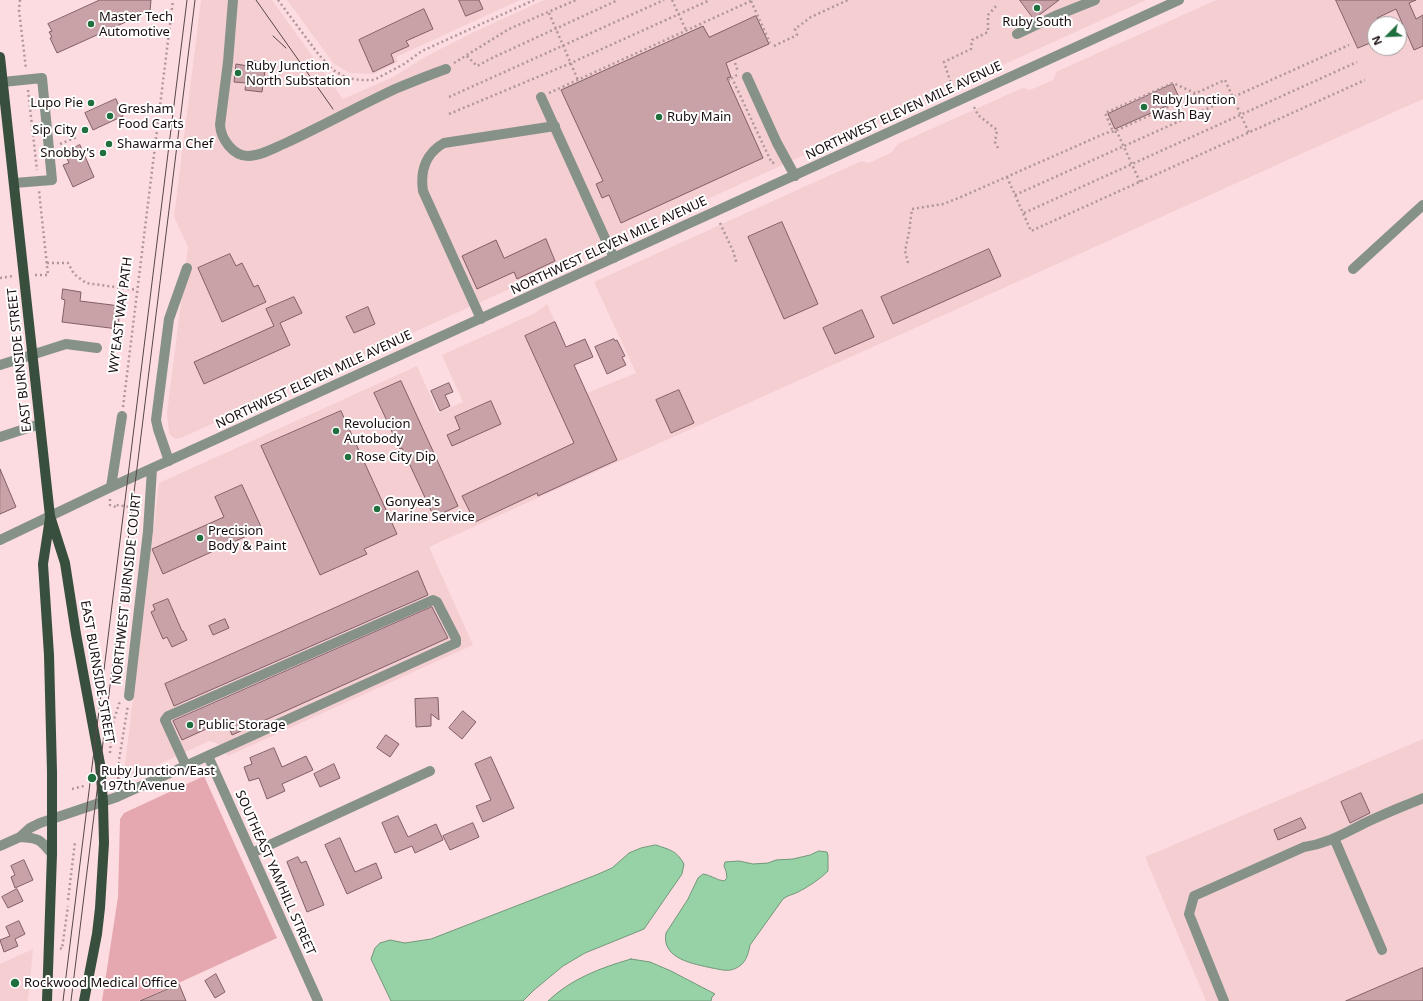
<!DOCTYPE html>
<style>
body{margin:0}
#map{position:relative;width:1423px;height:1001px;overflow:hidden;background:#fcdce0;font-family:"Noto Sans",sans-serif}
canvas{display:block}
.north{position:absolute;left:1367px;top:16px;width:40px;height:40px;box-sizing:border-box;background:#fff;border:1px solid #a39e9f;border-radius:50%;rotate:246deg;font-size:11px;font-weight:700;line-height:16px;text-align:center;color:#190c0e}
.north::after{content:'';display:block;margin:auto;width:14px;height:18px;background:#206f3f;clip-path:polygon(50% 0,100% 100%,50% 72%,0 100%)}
</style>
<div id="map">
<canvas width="1423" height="1001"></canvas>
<div class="north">N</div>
</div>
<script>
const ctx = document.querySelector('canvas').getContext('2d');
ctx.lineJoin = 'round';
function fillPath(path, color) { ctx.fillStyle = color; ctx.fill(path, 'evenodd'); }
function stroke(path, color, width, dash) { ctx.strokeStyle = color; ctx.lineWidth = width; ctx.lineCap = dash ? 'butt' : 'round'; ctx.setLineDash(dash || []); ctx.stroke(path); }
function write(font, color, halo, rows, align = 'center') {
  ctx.font = font + ' "Noto Sans",sans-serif'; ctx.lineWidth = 4; ctx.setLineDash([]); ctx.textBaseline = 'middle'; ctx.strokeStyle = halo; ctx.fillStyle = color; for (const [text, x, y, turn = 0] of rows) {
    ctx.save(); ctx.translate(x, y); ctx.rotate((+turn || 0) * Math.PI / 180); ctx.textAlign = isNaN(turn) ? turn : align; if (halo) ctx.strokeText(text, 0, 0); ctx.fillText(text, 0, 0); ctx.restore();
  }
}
const built = new Path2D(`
 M 201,0 L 272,0 L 343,99 L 393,77 L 425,57 L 474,32 L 544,0 L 1146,0 L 181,438 L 176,439 L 172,437 L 169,433 L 167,413 L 188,247 L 174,217 Z
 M 287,0 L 520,0 L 396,57 L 398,62 L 374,74 L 350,73 L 334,64 Z
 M 1216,0 L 1423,0 L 1423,99 L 429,547 L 473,645 L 228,756 L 219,745 L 214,742 L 209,741 L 123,781 L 159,483 L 417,366 L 438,413 L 463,402 L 442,355 L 535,313 L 547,304 L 587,393 L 636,373 L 594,282 L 859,162 L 862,161 L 869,163 L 892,152 L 897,145 L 900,143 L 1020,89 L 1024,88 L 1030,90 L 1053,80 L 1056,73 L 1058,71 ZM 1375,24 L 1399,24 L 1399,48 L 1375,48 Z
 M 1423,739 L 1423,1001 L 1206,1001 L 1145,857 Z
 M 33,949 L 28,1001 L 0,1001 L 0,964 Z`);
const green = new Path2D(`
 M 204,776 L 277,938 L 139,1001 L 102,1001 L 118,897 L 120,819 L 124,813 Z`);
const water = new Path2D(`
 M 656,845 C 670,850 676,850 684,864 L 682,874 L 644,929 L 585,953 L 563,966 L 534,990 L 523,1001 L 391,1001 L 371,959 L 375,948 L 380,943 L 390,940 L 405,943 L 431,939 L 596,875 L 612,868 L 629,853 L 641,848 Z
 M 819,851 L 827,852 L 828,855 L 828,871 C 820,879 808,887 798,892 C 792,895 788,895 783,899 L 750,945 C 748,956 745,965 734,969 C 727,972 719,969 712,968 C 694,964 661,959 666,933 L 688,899 L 698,878 L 703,874 C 711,875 716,880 724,881 L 727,878 L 726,871 L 724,866 L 725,862 L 739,861 L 753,864 L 768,863 L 776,860 L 793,859 L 810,855 Z
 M 631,959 L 650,962 L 671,971 L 715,994 L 712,997 L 711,1001 L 548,1001 C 571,979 600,968 631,959 Z`);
const building = new Path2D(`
 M 100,0 L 151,0 L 150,11 L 57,53 L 50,38 L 52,37 L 49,32 L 52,31 L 48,24 Z
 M 459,0 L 479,0 L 483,9 L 466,16 Z
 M 1020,0 L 1059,0 L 1034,19 Z
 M 1336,0 L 1416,0 L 1409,3 L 1416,19 L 1423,15 L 1423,46 L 1414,50 L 1396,9 L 1377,18 L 1380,24 L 1375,24 L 1375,41 L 1358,48 Z
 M 424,9 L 433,29 L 406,41 L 409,46 L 391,54 L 394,62 L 373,72 L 359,40 Z
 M 756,16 L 769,44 L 726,63 L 731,77 L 727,78 L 763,158 L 621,223 L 609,195 L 602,198 L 596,184 L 603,181 L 561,90 L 703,26 L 709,37 Z
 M 249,60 L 266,63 L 262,92 L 245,90 L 246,83 L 234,82 L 236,64 L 248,66 Z
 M 1173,84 L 1180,100 L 1115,129 L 1108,114 Z
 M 116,99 L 123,116 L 93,130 L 85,113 Z
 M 80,145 L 94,177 L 73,187 L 63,165 L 69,163 L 64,152 Z
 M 782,222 L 818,304 L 784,319 L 748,237 Z
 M 546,239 L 555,261 L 517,279 L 514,272 L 477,289 L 462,256 L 496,240 L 504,258 Z
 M 989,249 L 1001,276 L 893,324 L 881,297 Z
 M 230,254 L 236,266 L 242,263 L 254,287 L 258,285 L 266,302 L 222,322 L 198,268 Z
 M 63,289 L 81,292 L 80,301 L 120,306 L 118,329 L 62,322 L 65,300 L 62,299 Z
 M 294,297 L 302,313 L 280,323 L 290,345 L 204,384 L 194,362 L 274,326 L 266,309 Z
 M 368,307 L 375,324 L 354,333 L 346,317 Z
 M 862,310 L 874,337 L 835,354 L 823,328 Z
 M 555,322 L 566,347 L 585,339 L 593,357 L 574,365 L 617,460 L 538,496 L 537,493 L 475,522 L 462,496 L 574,443 L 525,336 Z
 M 614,339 L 615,341 L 617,340 L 625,356 L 622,357 L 626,365 L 607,374 L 595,347 Z
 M 401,381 L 458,506 L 434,517 L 402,448 L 400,449 L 374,393 Z
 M 449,383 L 453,392 L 445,395 L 450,406 L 440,411 L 431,391 Z
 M 679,390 L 694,423 L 671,433 L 656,400 Z
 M 491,401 L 501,424 L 452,446 L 447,435 L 460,429 L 455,417 Z
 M 341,411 L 397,534 L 364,549 L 367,554 L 320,575 L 261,446 Z
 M 0,469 L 16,507 L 0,514 Z
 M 242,485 L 262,529 L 163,574 L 152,549 L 224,517 L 215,497 Z
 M 418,571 L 428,595 L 174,706 L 165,684 Z
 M 168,599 L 182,631 L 183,631 L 187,640 L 172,647 L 167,637 L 163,639 L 151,612 L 155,610 L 153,605 Z
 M 432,607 L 448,638 L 232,735 L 226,720 L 182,740 L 173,721 Z
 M 225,619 L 229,628 L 213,635 L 209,626 Z
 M 438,698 L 439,720 L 431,714 L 431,726 L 416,727 L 415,699 Z
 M 463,711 L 476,722 L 462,739 L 449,728 Z
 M 386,735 L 399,744 L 390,757 L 377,748 Z
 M 274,748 L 282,767 L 306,756 L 313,770 L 282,784 L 285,791 L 267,799 L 259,778 L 249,781 L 244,767 L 252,764 L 250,758 Z
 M 491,757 L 514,808 L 483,822 L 476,806 L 491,800 L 475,764 Z
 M 334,764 L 340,778 L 320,787 L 314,774 Z
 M 1361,793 L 1370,813 L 1350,823 L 1341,802 Z
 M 398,816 L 408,837 L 436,824 L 443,840 L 415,853 L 412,846 L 395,853 L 382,823 Z
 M 1301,818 L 1306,828 L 1278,840 L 1274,830 Z
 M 473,823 L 479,837 L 450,850 L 443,836 Z
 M 340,838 L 355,872 L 376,863 L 382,878 L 347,894 L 325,845 Z
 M 298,857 L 301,863 L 306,861 L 324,905 L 307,912 L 287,862 Z
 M 24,860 L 33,880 L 15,888 L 11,877 L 15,875 L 11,866 Z
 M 17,889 L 23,901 L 8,908 L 2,897 Z
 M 19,921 L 25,934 L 15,939 L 18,946 L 4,952 L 0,940 L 10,936 L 6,927 Z
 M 1423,968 L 1423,1001 L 1346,1001 Z
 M 216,974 L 225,992 L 215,998 L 205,981 Z
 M 179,984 L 186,1001 L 140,1001 L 163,991 Z`);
const path = new Path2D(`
 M 20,0 L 19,10 L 26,69
 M 278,0 L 319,55 L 333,70 L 347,78 L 361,80 L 374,80 L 404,64 L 422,51 L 534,0
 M 672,0 L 686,30
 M 751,1 L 770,43
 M 549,13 L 578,80
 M 774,46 L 797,35 L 795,29 L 811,17 L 848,0
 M 467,56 L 477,66 L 492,58 L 618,0
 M 454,63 L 509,29 L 576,0
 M 735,63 L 738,72
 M 737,75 L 732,78 L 768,155 L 772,163 L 776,162
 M 728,80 L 732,78
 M 28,90 L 37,170
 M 955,91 L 951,84 L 944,62 L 971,49 L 972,40 L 988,32 L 988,15 L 996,6
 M 549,93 L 753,0
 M 449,97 L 664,0
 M 974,107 L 978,115 L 997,130 L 995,142 L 999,150
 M 449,114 L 571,63 L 710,0
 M 60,144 L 77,137
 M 1007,177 L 1031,231 L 1365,80
 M 1140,182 L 1118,134 L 1112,129 L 1105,113 L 1173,83 L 1195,93
 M 1015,195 L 1349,45
 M 1024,213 L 1357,62
 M 720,223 L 733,251 L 737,264
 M 47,263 L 68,263 L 74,274 L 86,283 L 137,290
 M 908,263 L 905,251 L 909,232 L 912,209 L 943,204 L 961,197 L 1106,133 L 1115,131 L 1181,101 L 1196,93 L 1225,80 L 1249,133
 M 35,275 L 48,275 L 39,191
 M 0,278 L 14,276
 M 123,407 L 173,0
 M 110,499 L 110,505 L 116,507 L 116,505 L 139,508
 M 110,753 L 112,726 L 120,701
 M 118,784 L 119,760 L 128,705
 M 72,789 L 84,786
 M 68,900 L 75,842
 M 60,948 L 62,949 L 68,906`);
const minor = new Path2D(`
 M 233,0 L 228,62 L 220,125 C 221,139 233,156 248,156 C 262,156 276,147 288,142 C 324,125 359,106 395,89 C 412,82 429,75 446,69
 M 1017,34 L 1055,16 L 1095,0
 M 747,77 L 777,143 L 795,176
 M 3,82 L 42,78 L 52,180 L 14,183
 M 541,97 L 614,258
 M 1353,269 L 1423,205
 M 481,319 L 423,191 C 420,171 426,153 444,143 L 555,126
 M 0,365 L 66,344 L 97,348
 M 0,437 L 40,424
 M 169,461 L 158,429 L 156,420 L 169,319 L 187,268
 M 111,487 L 122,416
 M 0,540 L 111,487 L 1179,0
 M 129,696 L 148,531 L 152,469
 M 208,756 L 318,1001
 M 20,837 C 39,838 40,839 52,854
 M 1334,838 L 1382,950
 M 0,846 L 20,837 L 30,828 L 40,823 L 117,797 L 456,643 L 456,639 L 437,602 L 433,600 L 168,716 L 165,720 L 186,766
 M 252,853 L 430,771
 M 1224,1001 L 1189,914 L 1194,896 L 1304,847 C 1326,844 1341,835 1361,825 C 1381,815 1402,807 1423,798`);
const major = new Path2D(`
 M 0,57 L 50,516 L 65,563 L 76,634 L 100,764 L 103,802 L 104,843 L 100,908 L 97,934 L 84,1001
 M 47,1001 L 52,854 L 52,772 L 49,655 L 43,564 L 50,518`);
const tram = new Path2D(`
 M 256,0 L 333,109
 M 273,36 L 286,48
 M 63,1001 L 187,0
 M 71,1001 L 195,0`);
const markers = [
 [1037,8,4,"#206f3f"],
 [91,24,4,"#206f3f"],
 [238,73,4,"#206f3f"],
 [91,103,4,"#206f3f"],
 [1144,107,4,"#206f3f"],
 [110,116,4,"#206f3f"],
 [659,117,4,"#206f3f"],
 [85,130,4,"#206f3f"],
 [109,144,4,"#206f3f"],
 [103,153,4,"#206f3f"],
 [336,431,4,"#206f3f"],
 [348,457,4,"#206f3f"],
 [377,509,4,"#206f3f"],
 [200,538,4,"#206f3f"],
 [190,725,4,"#206f3f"],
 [92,778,5,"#206f3f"],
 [15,983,5,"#206f3f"]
];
const poiNames = [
 ["Master Tech",99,17],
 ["Automotive",99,32],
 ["Ruby South",1037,22,"center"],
 ["Ruby Junction",246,66],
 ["North Substation",246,81],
 ["Ruby Junction",1152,100],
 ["Wash Bay",1152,115],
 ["Lupo Pie",83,103,"right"],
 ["Gresham",118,109],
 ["Food Carts",118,124],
 ["Ruby Main",667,117],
 ["Sip City",77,130,"right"],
 ["Shawarma Chef",117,144],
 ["Snobby's",95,153,"right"],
 ["Revolucion",344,424],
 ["Autobody",344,439],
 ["Rose City Dip",356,457],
 ["Gonyea's",385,502],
 ["Marine Service",385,517],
 ["Precision",208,531],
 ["Body & Paint",208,546],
 ["Public Storage",198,725],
 ["Ruby Junction/East",101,771],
 ["197th Avenue",101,786],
 ["Rockwood Medical Office",24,983]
];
const streetNames = [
 ["NORTHWEST ELEVEN MILE AVENUE",904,111,-25],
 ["NORTHWEST ELEVEN MILE AVENUE",609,246,-25],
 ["WY'EAST WAY PATH",121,315,-83],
 ["EAST BURNSIDE STREET",20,360,-96],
 ["NORTHWEST ELEVEN MILE AVENUE",314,380,-25],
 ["NORTHWEST BURNSIDE COURT",127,589,-84],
 ["EAST BURNSIDE STREET",97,672,80],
 ["SOUTHEAST YAMHILL STREET",275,873,66]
];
fillPath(built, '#f5ced2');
fillPath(green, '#e6a8b0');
fillPath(water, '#97d2a7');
stroke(water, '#719779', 1);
fillPath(building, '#c8a2a6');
stroke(building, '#825f64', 1);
stroke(path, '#af9699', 2.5, [2, 3]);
stroke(minor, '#869288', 10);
stroke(major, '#394f3e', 10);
stroke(tram, '#574548', 1);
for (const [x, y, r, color] of markers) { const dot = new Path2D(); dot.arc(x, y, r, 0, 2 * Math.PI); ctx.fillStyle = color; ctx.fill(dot); stroke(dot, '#fff', 1.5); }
write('13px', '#190c0e', '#fff', poiNames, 'left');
write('13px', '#190c0e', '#fff', streetNames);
</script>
